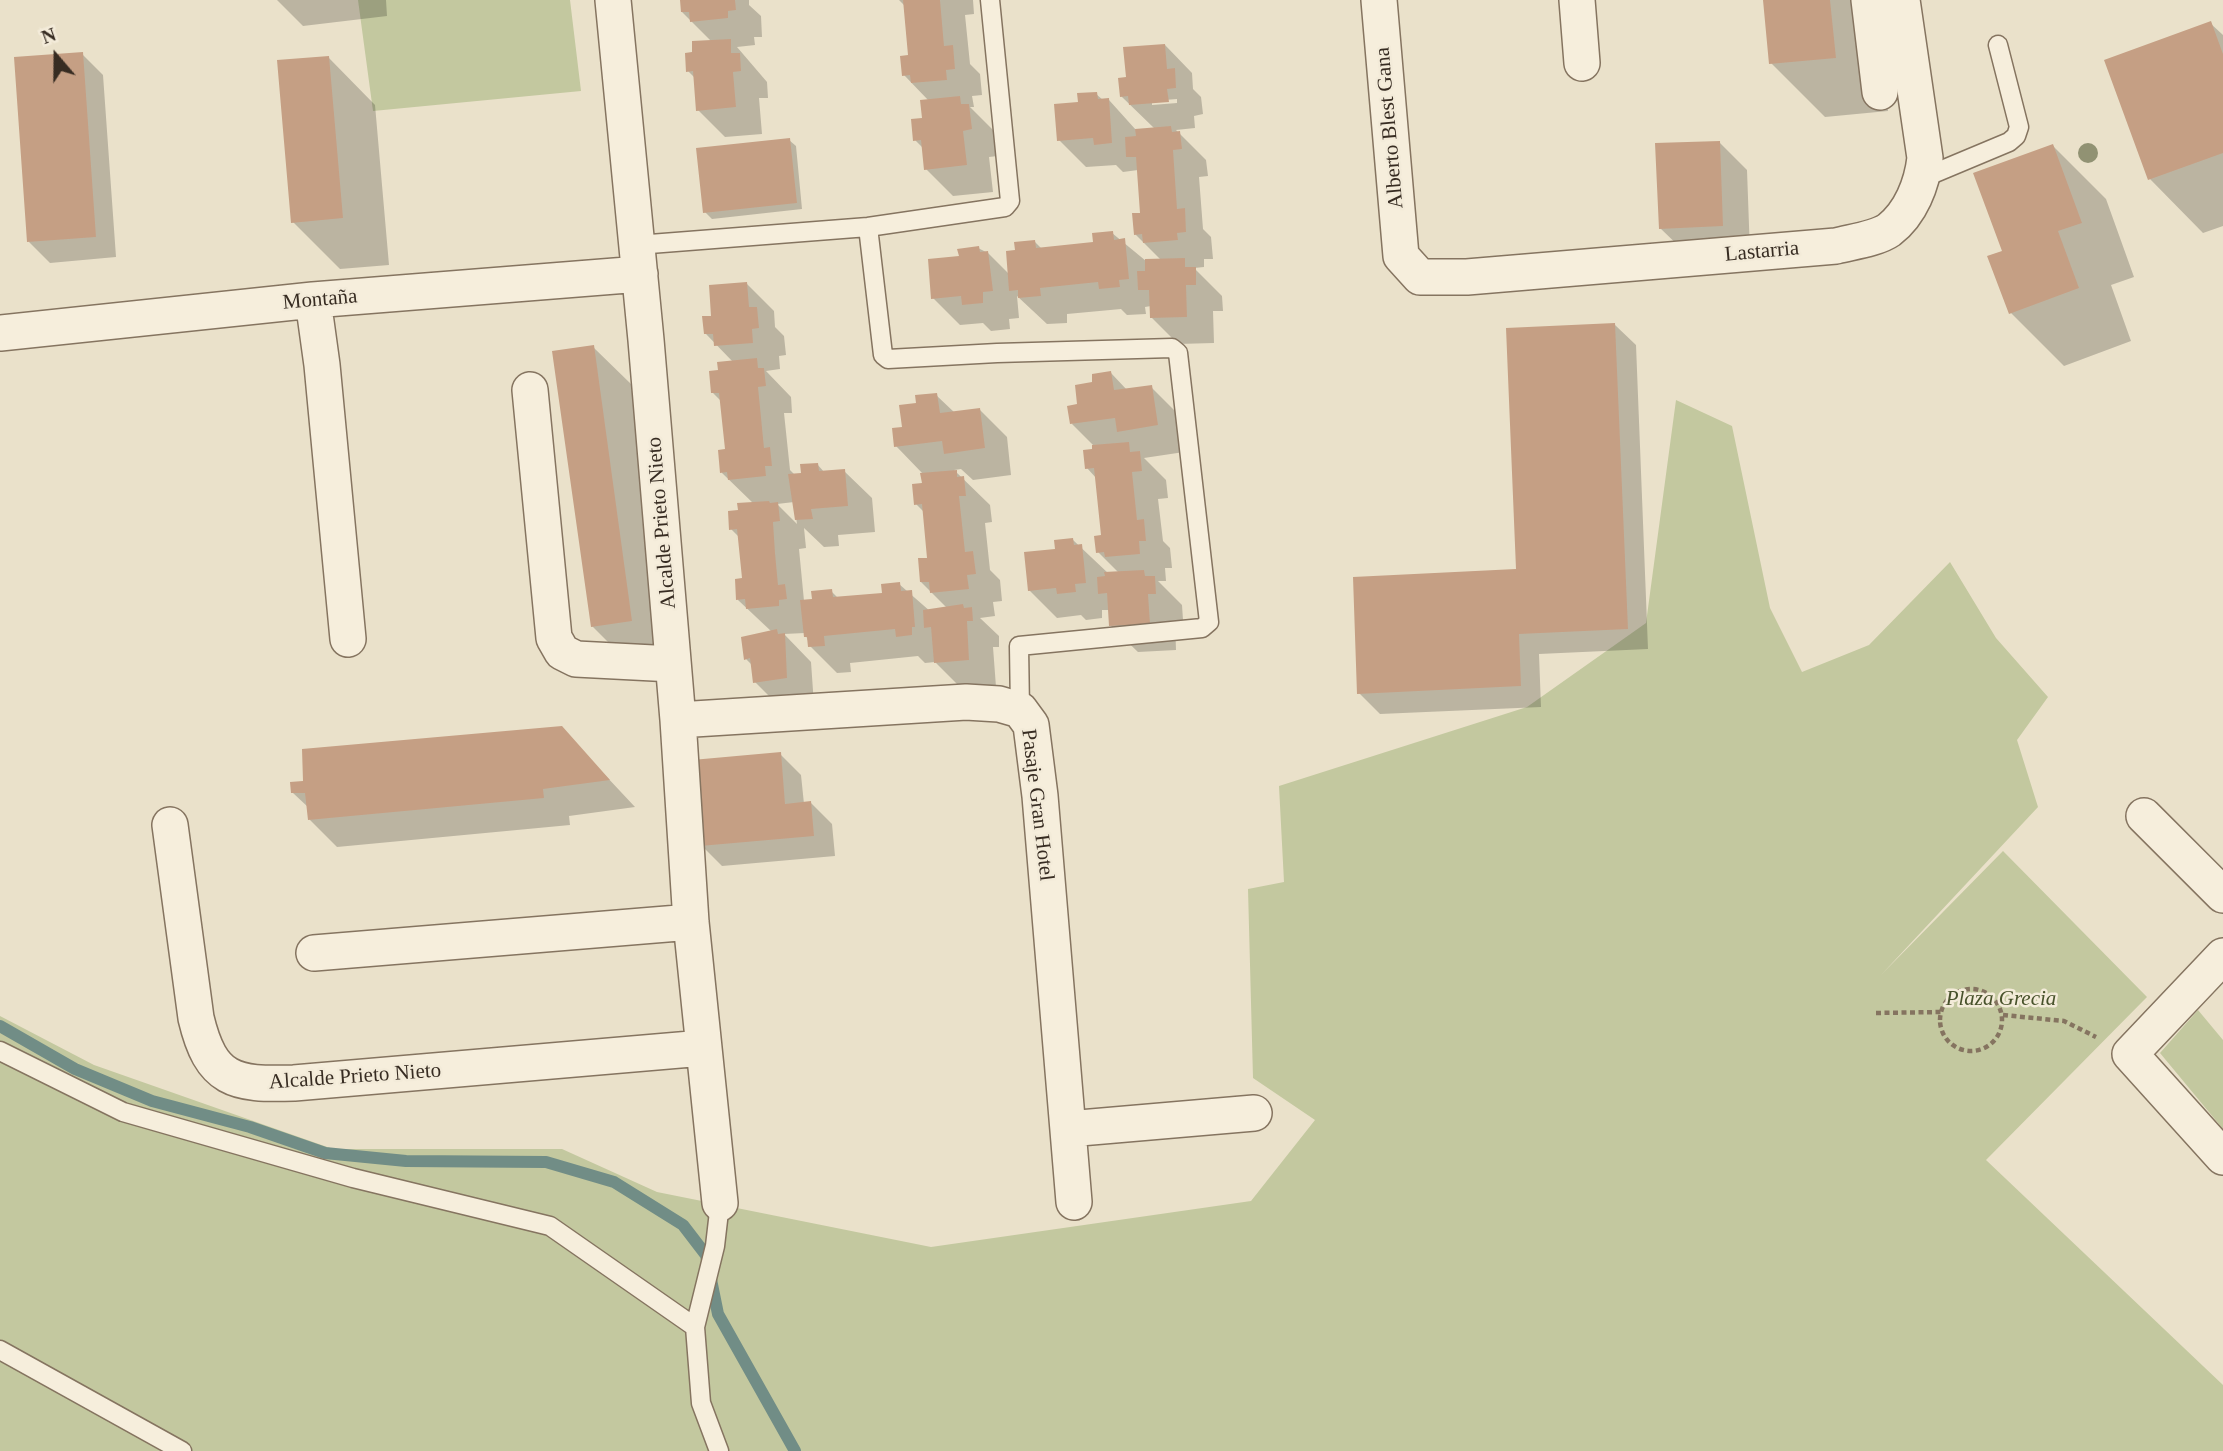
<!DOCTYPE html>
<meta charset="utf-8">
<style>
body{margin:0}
#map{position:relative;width:2223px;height:1451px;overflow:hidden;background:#eae1ca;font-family:"Times New Roman",serif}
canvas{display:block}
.north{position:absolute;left:21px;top:21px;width:70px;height:70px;-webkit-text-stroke:5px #f3ebd9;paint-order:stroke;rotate:340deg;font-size:19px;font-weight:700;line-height:28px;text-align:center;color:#372c22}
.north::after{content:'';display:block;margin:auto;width:24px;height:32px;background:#372c22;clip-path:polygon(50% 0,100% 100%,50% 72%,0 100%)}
</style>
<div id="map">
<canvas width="2223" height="1451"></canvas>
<div class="north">N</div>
</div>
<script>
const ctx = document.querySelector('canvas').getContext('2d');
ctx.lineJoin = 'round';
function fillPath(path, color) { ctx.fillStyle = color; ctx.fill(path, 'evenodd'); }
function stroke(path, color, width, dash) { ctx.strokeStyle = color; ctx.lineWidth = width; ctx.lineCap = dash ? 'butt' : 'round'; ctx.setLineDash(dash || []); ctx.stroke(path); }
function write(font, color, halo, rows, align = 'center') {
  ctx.font = font + ' "Times New Roman",serif'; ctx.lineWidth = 5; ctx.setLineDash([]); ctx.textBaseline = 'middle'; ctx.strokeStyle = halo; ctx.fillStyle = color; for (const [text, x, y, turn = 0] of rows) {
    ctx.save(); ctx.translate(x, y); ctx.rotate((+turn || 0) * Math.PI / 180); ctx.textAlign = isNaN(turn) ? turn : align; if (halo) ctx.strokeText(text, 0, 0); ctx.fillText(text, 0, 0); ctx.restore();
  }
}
const green = new Path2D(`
 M 358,0 L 570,0 L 581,91 L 373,111 Z
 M 1676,400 L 1732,426 L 1770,608 L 1802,672 L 1869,645 L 1950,562 L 1996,638 L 2048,697 L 2017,740 L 2038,807 L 1881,975 L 2003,851 L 2147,997 L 1986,1160 L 2223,1385 L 2223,1451 L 0,1451 L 0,1016 L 94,1065 L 333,1149 L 562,1149 L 657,1192 L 931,1247 L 1251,1201 L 1315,1120 L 1253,1078 L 1248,889 L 1284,882 L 1279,786 L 1527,707 L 1646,623 Z
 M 2198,1010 L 2223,1040 L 2223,1129 L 2160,1053 Z`);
const shadow = new Path2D(`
 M 277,0 L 386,0 L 387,16 L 303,26 Z
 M 681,0 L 749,0 L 749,5 L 761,16 L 762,37 L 754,37 L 755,45 L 737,47 L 767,82 L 768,98 L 759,98 L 762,134 L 725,137 L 698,110 L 695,78 L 688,71 L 694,54 L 712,42 L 682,12 Z
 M 899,0 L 973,0 L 974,14 L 965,15 L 970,64 L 980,74 L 982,95 L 972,96 L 974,107 L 970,107 L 996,133 L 998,156 L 989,157 L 993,192 L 953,196 L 926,169 L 924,149 L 915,140 L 929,101 L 904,75 L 910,57 L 905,6 Z
 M 1765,0 L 1878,0 L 1888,111 L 1825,117 L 1771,63 Z
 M 2210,23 L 2223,35 L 2223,226 L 2203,233 L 2150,179 L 2107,61 Z
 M 1165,45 L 1192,73 L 1193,89 L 1201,97 L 1203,114 L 1194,116 L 1195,128 L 1176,130 L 1206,160 L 1208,176 L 1199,177 L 1203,229 L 1211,237 L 1213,259 L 1204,259 L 1204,267 L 1194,268 L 1222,296 L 1223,311 L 1213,311 L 1214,343 L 1178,344 L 1151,317 L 1151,306 L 1145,307 L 1146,314 L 1127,315 L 1121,309 L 1067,314 L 1067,323 L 1047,324 L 1017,296 L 1019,318 L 1009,319 L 1010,329 L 991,331 L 983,323 L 960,325 L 933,298 L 961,257 L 978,248 L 988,253 L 1010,275 L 1017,252 L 1035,242 L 1042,249 L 1095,243 L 1112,233 L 1146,261 L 1162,261 L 1135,234 L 1142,215 L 1138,170 L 1123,172 L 1116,165 L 1086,167 L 1059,140 L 1080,103 L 1096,94 L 1103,100 L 1109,100 L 1136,130 L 1155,129 L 1121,96 L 1128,79 ZM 1177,99 L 1177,103 L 1152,105 L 1152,101 Z
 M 82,54 L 103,75 L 116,257 L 50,263 L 29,242 Z
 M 328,57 L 375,105 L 389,265 L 340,269 L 293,222 Z
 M 789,140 L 796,146 L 802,209 L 712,219 L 705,212 Z
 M 1719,142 L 1747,170 L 1750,253 L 1688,255 L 1660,228 Z
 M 2053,146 L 2106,199 L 2134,277 L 2111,285 L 2131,341 L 2064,366 L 2011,313 L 2004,252 Z
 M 747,284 L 774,311 L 775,327 L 784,336 L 786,355 L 779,356 L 780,369 L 766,371 L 791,397 L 792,413 L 784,413 L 790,470 L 795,475 L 803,475 L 817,464 L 825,473 L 844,471 L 872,498 L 875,532 L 838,535 L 839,546 L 824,547 L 804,528 L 806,548 L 799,549 L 804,601 L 814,601 L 831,591 L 838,598 L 884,594 L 899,584 L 931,612 L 946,607 L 921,582 L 929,559 L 925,513 L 916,504 L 924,475 L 896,446 L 918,404 L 936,395 L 955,413 L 980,410 L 1007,437 L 1011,475 L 973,480 L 961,469 L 954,470 L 990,505 L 992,522 L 985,523 L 990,570 L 1000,580 L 1002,601 L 993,602 L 995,616 L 980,618 L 999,636 L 999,647 L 993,647 L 996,687 L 962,689 L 935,662 L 925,663 L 918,656 L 850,663 L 851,672 L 837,673 L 810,646 L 805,633 L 784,634 L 811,662 L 814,705 L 782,709 L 755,682 L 753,666 L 746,659 L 772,632 L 738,600 L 744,580 L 740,538 L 731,529 L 740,512 L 754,504 L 722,473 L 727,451 L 722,402 L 713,393 L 720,371 L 733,362 L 706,334 L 713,317 ZM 794,502 L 797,524 L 777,504 Z
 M 1615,325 L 1636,345 L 1648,649 L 1539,654 L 1541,707 L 1380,714 L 1359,693 L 1518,571 Z
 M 593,347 L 631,384 L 669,658 L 630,664 L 592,626 Z
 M 1111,373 L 1127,390 L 1151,387 L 1178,414 L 1184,452 L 1144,458 L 1166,480 L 1168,498 L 1158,499 L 1163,541 L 1170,548 L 1172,568 L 1165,568 L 1166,581 L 1158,581 L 1182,605 L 1183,620 L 1175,620 L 1176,650 L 1138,652 L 1110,625 L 1110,610 L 1102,610 L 1102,618 L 1086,620 L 1081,615 L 1057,618 L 1029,590 L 1057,550 L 1073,540 L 1109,574 L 1119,573 L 1098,552 L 1103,536 L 1097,479 L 1087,468 L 1094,446 L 1072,424 L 1094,383 Z
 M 561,728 L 635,807 L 569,816 L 570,825 L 337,847 L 310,820 L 309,808 L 293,793 Z
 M 780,754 L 801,775 L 804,804 L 811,803 L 832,824 L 835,856 L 722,866 L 701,845 Z`);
const stream = new Path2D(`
 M 0,1026 L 75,1069 L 152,1101 L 250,1127 L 325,1153 L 406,1161 L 546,1162 L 614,1182 L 683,1225 L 706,1255 L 718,1314 L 795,1451`);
const building = new Path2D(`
 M 680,0 L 735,0 L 736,10 L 728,11 L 728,18 L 690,22 L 689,12 L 681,12 Z
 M 903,0 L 940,0 L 944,46 L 953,45 L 955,69 L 946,70 L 947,80 L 911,83 L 910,75 L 902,76 L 900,56 L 908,55 Z
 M 1763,0 L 1830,0 L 1836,58 L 1769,64 Z
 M 2211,21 L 2223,54 L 2223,153 L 2148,180 L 2104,60 Z
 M 731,39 L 731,53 L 740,53 L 741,71 L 733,72 L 736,107 L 696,111 L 693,71 L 686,72 L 685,53 L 692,52 L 692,41 Z
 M 1165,44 L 1167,69 L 1175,68 L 1176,88 L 1167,89 L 1169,102 L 1129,105 L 1128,96 L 1120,97 L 1118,78 L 1126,77 L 1123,47 Z
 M 83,52 L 96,237 L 27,242 L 14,57 Z
 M 329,56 L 343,218 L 291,223 L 277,60 Z
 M 1097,92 L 1098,99 L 1109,98 L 1112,143 L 1094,145 L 1093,138 L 1057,141 L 1054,104 L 1078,102 L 1077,93 Z
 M 960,96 L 961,104 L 969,104 L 972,129 L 963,131 L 967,165 L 924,170 L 921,140 L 913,141 L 911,119 L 922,118 L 920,100 Z
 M 1171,126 L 1172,132 L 1180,131 L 1182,149 L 1173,150 L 1177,209 L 1185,208 L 1186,232 L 1177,233 L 1178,240 L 1143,243 L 1142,234 L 1134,235 L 1132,213 L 1140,213 L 1136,157 L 1126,157 L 1125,137 L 1136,136 L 1135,129 Z
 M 790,138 L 797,203 L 703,213 L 696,148 Z
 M 1720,141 L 1723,226 L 1659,229 L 1655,143 Z
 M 2053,144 L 2082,223 L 2058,231 L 2079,288 L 2009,314 L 1987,256 L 2002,251 L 1973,173 Z
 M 1113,231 L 1114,240 L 1125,238 L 1129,279 L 1119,280 L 1120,287 L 1099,289 L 1098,282 L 1040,288 L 1041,296 L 1018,298 L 1018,290 L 1009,291 L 1006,251 L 1015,250 L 1014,242 L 1035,240 L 1036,248 L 1093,242 L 1092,233 Z
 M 979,246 L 980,252 L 988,251 L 993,291 L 983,292 L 983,303 L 962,305 L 961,296 L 931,299 L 928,259 L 959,256 L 957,249 Z
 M 1185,258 L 1185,267 L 1196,267 L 1196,285 L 1186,285 L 1187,317 L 1150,318 L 1149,290 L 1138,290 L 1137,271 L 1145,271 L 1145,259 Z
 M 747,282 L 749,307 L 757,307 L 759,328 L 752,329 L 753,343 L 714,346 L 713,334 L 704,334 L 702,316 L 711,316 L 709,285 Z
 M 1615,323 L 1628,629 L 1519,634 L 1521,686 L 1357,694 L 1353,577 L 1516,569 L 1506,328 Z
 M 594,345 L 632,621 L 591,627 L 552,351 Z
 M 757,358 L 758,368 L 764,368 L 766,386 L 758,387 L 764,448 L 770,447 L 772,466 L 765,466 L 766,476 L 728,480 L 727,472 L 720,473 L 718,450 L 725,449 L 719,393 L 711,393 L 709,371 L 718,370 L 717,362 Z
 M 1111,371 L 1114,390 L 1152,385 L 1158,425 L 1117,432 L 1115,418 L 1070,424 L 1067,406 L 1077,404 L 1075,385 L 1092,382 L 1092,374 Z
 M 937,393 L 940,413 L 980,408 L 985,448 L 944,454 L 942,441 L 894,447 L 892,428 L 902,427 L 899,405 L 916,403 L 915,395 Z
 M 1129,442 L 1130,452 L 1140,451 L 1142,471 L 1132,472 L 1137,520 L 1144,519 L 1146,541 L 1139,541 L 1140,554 L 1105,557 L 1104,552 L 1096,553 L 1094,536 L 1101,535 L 1094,468 L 1085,469 L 1083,450 L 1092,449 L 1092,445 Z
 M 818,463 L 819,471 L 845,469 L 848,506 L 811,509 L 813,519 L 795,520 L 788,474 L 801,473 L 800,464 Z
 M 957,470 L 957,477 L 964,476 L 966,496 L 959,496 L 965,552 L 973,551 L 976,574 L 967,575 L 969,589 L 930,593 L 929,582 L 920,582 L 918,558 L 927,558 L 922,504 L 914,505 L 912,484 L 922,483 L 920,473 Z
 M 769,501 L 770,503 L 778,502 L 780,521 L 773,522 L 775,553 L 778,585 L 785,584 L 787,599 L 779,600 L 779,606 L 746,609 L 745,599 L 736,600 L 735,579 L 742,578 L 737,529 L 729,530 L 728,511 L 738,510 L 737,503 Z
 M 1073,538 L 1074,545 L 1082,544 L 1086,583 L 1075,584 L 1076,592 L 1057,594 L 1056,588 L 1028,591 L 1024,552 L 1055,549 L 1054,540 Z
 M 1144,570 L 1145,576 L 1155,576 L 1156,594 L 1148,594 L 1150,624 L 1109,626 L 1107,593 L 1098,594 L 1097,577 L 1105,576 L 1104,572 Z
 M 900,582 L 901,591 L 912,590 L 915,627 L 912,627 L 912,635 L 896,637 L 895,629 L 824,636 L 825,646 L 808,647 L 807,637 L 804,637 L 800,600 L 812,599 L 811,591 L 832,589 L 833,597 L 882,593 L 881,584 Z
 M 963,604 L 964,608 L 972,607 L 973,621 L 967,621 L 969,660 L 934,663 L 931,627 L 924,628 L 923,610 Z
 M 777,629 L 778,634 L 785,633 L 787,678 L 753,683 L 750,658 L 744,660 L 741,637 Z
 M 562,726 L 610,780 L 543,789 L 544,798 L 308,820 L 305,793 L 291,793 L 290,782 L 303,781 L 302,749 Z
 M 781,752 L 785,804 L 811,801 L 814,836 L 700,846 L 692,760 Z`);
const path = new Path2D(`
 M1940 1020a31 31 0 1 1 62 0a31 31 0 1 1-62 0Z
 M 1876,1013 L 1941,1012
 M 2003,1015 L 2064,1021 L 2096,1037`);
const service = new Path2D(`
 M 1923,178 L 2009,142 L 2016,136 L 2019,127 L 1998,45
 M 868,227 L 883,355 L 888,359 L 997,353 L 1172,348 L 1178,353 L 1209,622 L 1202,628 L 1019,646 L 1020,710
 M 637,245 L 868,227 L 1005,207 L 1010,201 L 990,0
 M 0,1051 L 123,1112 L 353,1178 L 550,1226 L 695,1327
 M 0,1350 L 182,1451
 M 719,1451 L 701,1403 L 695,1327 L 715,1246 L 720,1203`);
const minor = new Path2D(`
 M 613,0 L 646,340 L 678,720 L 691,922 L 720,1203
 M 1379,0 L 1401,256 L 1420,277 L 1467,277 L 1836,246 C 1851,242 1876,239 1889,230 C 1911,213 1922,184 1925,158 L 1902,0
 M 1577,0 L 1582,63
 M 1869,0 L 1880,92
 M 313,300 L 322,365 L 348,639
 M 0,333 L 313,300 L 640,274
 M 530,390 L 554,638 L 562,652 L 576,659 L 673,664
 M 678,720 L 966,702 L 999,704 L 1020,710 L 1031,725 L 1040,796 L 1074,1202
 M 2144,816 L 2223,895
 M 170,825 L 196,1018 C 211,1081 234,1085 294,1083 L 703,1048
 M 314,953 L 691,922
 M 2223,956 L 2130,1054 L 2223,1157
 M 1068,1129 L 1254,1113`);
const trees = [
 [2088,153]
];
const streetNames = [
 ["Alberto Blest Gana",1390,128,-95],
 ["Lastarria",1762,252,-5],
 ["Montaña",320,300,-5],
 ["Alcalde Prieto Nieto",662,523,-95],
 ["Pasaje Gran Hotel",1037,805,83],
 ["Alcalde Prieto Nieto",355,1077,-4]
];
const parkNames = [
 ["Plaza Grecia",2001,999]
];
fillPath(green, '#c3c89f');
fillPath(shadow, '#0003');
stroke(stream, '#718d86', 12);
fillPath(building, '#c59f84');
stroke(service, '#857460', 21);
stroke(minor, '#857460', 38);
stroke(path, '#857460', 4.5, [5, 3.5]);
stroke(service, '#f6eedc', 18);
stroke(minor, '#f6eedc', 35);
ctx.fillStyle = '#919273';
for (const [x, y] of trees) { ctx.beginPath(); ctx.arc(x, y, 10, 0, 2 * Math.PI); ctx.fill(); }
write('21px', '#372c22', '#f3ebd9', streetNames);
write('italic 21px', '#48522b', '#f3ebd9', parkNames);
</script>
